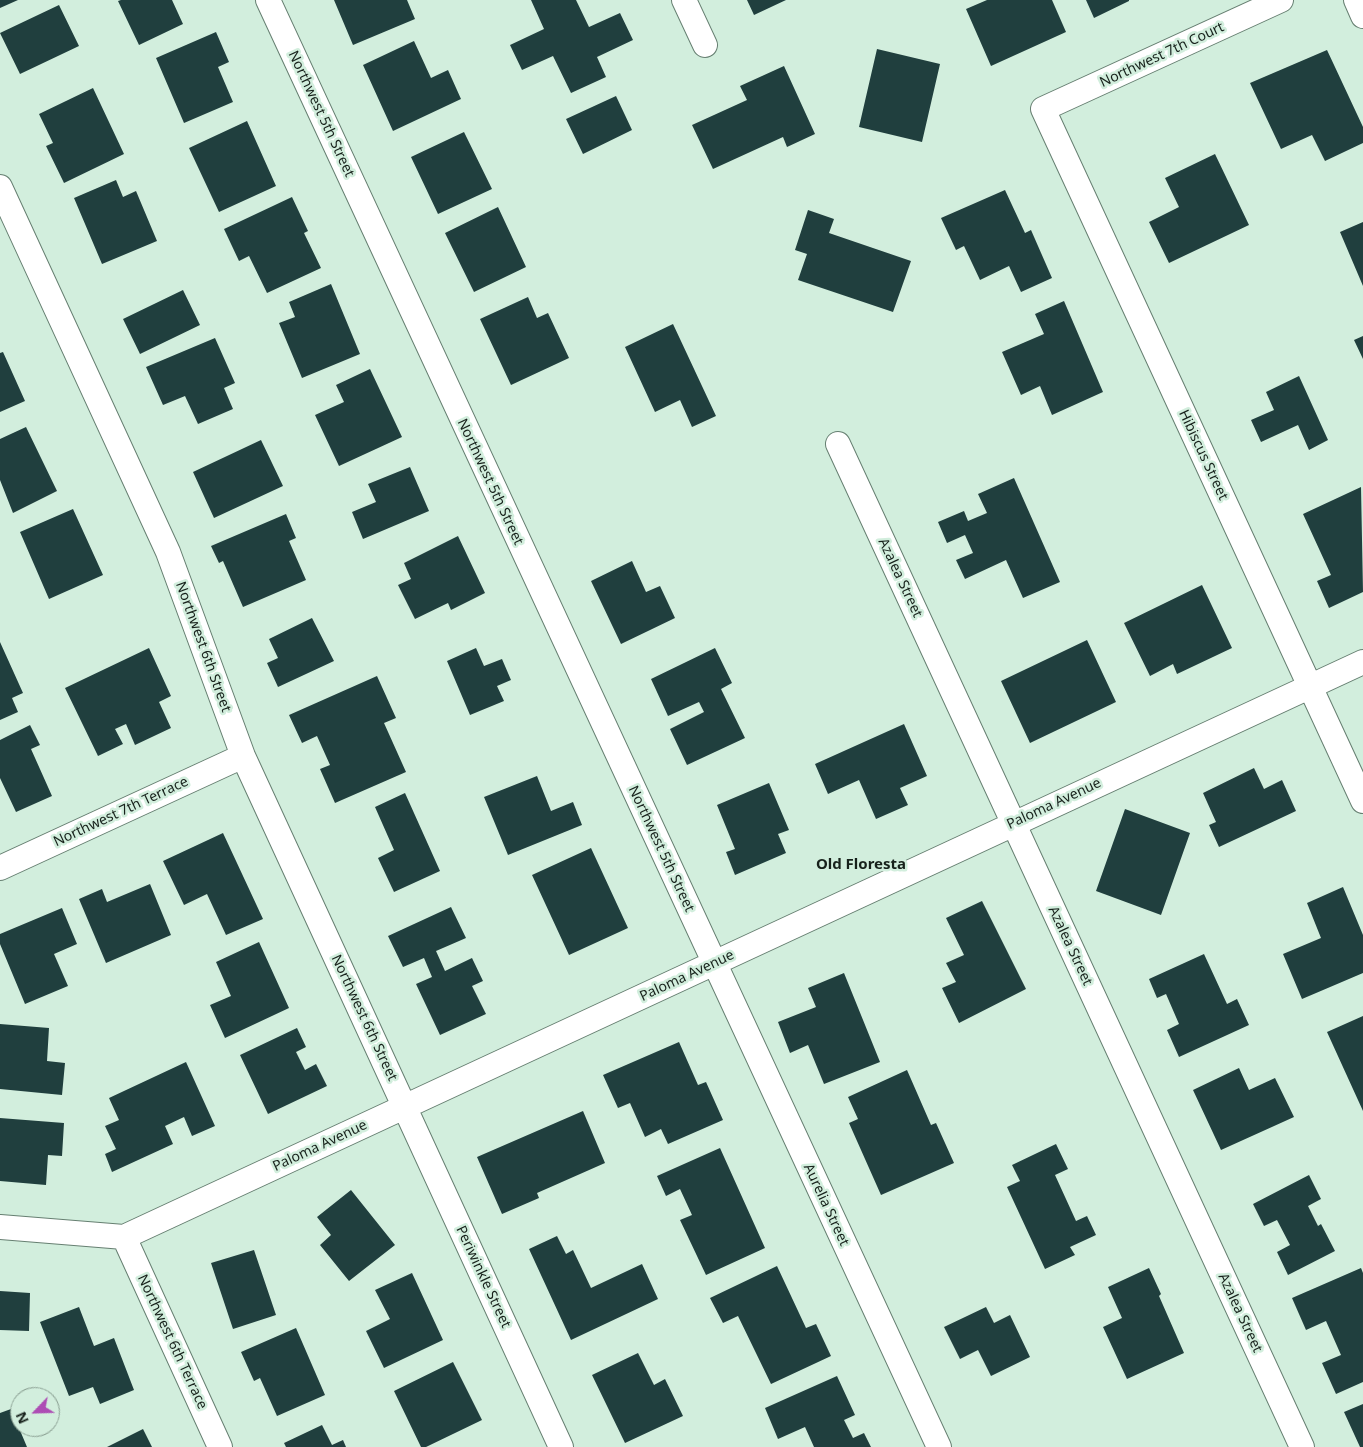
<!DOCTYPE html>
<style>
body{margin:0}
#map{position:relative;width:1363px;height:1447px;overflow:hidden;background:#d2eedd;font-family:"Noto Sans",sans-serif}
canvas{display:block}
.north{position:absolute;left:10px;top:1387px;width:50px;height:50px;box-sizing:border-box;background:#d2eedd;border:1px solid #879c8f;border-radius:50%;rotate:246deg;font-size:14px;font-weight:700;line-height:20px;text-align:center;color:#17211b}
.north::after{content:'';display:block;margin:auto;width:18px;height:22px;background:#ad4cb4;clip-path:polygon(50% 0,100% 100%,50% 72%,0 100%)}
</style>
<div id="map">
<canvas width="1363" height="1447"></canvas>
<div class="north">N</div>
</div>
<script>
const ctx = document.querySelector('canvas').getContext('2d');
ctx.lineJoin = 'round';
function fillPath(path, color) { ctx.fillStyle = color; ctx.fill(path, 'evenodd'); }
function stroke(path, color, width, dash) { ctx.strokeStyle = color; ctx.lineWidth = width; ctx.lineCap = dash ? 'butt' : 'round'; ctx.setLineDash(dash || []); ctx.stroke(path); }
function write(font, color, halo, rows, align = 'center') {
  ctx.font = font + ' "Noto Sans",sans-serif'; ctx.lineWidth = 5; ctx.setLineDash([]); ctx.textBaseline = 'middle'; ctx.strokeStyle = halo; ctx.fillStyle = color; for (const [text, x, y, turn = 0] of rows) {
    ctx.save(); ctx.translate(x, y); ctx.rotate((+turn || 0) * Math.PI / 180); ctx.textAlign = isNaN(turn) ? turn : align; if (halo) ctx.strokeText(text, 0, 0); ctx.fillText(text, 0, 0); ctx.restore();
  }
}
const building = new Path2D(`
 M 0,0 L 18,0 L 0,8 Z
 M 121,0 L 172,0 L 183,24 L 139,45 L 118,1 Z
 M 334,0 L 407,0 L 415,19 L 353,45 Z
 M 531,0 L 576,0 L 589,27 L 620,13 L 633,40 L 597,57 L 606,77 L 571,93 L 553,56 L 522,70 L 510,45 L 544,29 Z
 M 747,0 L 786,0 L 754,15 Z
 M 987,0 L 1052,0 L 1066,32 L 991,66 L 966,9 Z
 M 1086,0 L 1129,0 L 1129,1 L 1094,18 Z
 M 59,5 L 79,46 L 20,74 L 0,33 Z
 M 216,32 L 229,62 L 218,67 L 233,102 L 184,123 L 156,58 Z
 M 414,41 L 431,78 L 448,70 L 461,99 L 393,131 L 363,65 Z
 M 877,49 L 940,64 L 922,142 L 859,127 Z
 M 1327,50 L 1363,127 L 1363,143 L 1325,161 L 1312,135 L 1281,149 L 1250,83 Z
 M 784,66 L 815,134 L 787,147 L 783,137 L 713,169 L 692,125 L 747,100 L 740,86 Z
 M 93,88 L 124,154 L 64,183 L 46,146 L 53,143 L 39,114 Z
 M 616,96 L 632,130 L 583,154 L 566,119 Z
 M 247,121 L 276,186 L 219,212 L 189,148 Z
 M 464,132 L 492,189 L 438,214 L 411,157 Z
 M 1215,154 L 1249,225 L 1169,263 L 1149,222 L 1179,207 L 1165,178 Z
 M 116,180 L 123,197 L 136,191 L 157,241 L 102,264 L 74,198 Z
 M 1005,190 L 1025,233 L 1031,230 L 1052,278 L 1021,292 L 1009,266 L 980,280 L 964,246 L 956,250 L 941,218 Z
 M 292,197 L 308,231 L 304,233 L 321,268 L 267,293 L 249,256 L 239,261 L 224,229 Z
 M 498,207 L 526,267 L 474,292 L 445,233 Z
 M 808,210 L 834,219 L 829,233 L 911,261 L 893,312 L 798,280 L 807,254 L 795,250 Z
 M 1363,222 L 1363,286 L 1340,232 Z
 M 331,284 L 360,354 L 302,378 L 279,323 L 295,317 L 289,302 Z
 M 183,290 L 200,325 L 140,354 L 123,319 Z
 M 528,297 L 537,318 L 548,313 L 569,358 L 511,385 L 480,319 Z
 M 1064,301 L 1103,392 L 1052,415 L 1040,386 L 1021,395 L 1002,352 L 1044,334 L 1035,314 Z
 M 673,324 L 716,416 L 692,427 L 680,400 L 655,412 L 625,347 Z
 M 1363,336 L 1363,359 L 1354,340 Z
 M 215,338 L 235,383 L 224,388 L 233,409 L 198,424 L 185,396 L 163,405 L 146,367 Z
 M 3,352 L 25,401 L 0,412 L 0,353 Z
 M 370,369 L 402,437 L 339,466 L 315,415 L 344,402 L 336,385 Z
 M 1299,376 L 1328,440 L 1309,450 L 1298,425 L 1261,442 L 1251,420 L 1274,410 L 1266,392 Z
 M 26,427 L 57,491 L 13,513 L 0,480 L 0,439 Z
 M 261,440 L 283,486 L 214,518 L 193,472 Z
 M 410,467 L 429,511 L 363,539 L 352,512 L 376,502 L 368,484 Z
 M 1014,478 L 1060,582 L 1023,598 L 1006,560 L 965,579 L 956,560 L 973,553 L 965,535 L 947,543 L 938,522 L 964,511 L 968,521 L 987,513 L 978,494 Z
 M 1361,487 L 1363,592 L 1329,608 L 1317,581 L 1331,575 L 1303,514 Z
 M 73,509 L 103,575 L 49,599 L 20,532 Z
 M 286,514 L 296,538 L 289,541 L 306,580 L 243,607 L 223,561 L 219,563 L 211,546 Z
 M 458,536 L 485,593 L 451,610 L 448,603 L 415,619 L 398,585 L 411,579 L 404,563 Z
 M 632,561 L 646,592 L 660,586 L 675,618 L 621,644 L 591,581 Z
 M 1202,585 L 1232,648 L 1177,674 L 1173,664 L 1150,676 L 1124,623 Z
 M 312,618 L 334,661 L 278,687 L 267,663 L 278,658 L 269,639 Z
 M 1087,640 L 1116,702 L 1030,743 L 1001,681 Z
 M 0,642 L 23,693 L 12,698 L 18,712 L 0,720 Z
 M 149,648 L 171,696 L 159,702 L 171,728 L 135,745 L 126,724 L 115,729 L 123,744 L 98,756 L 65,688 Z
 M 476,648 L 484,666 L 502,659 L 511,680 L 497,686 L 504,701 L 470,715 L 447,661 Z
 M 715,648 L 732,683 L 721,689 L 745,738 L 687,765 L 670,729 L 704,712 L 699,702 L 668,716 L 651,679 Z
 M 377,676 L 396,718 L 384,723 L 406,772 L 335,803 L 320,769 L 330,765 L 317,736 L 302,743 L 289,715 Z
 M 904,724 L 927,776 L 900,788 L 908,805 L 876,819 L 859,780 L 828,794 L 815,764 Z
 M 30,725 L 40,745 L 31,749 L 52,796 L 16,812 L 0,778 L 0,740 Z
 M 1254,768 L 1264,789 L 1282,780 L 1296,811 L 1219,847 L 1209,825 L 1216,822 L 1203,793 Z
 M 537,776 L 551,811 L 573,802 L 582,825 L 508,855 L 484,797 Z
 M 769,783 L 789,830 L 778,834 L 786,853 L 735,875 L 726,852 L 735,849 L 717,805 Z
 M 405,793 L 440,871 L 394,892 L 378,858 L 394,850 L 375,807 Z
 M 1125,809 L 1190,833 L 1161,915 L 1096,891 Z
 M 223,833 L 263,919 L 226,935 L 207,894 L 184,905 L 163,861 Z
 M 591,848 L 628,928 L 569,955 L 532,875 Z
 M 150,884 L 171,935 L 106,963 L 79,899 L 102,889 L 107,902 Z
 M 1343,887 L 1363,935 L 1363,973 L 1302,999 L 1283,954 L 1321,938 L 1307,903 Z
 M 982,901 L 1026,989 L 959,1023 L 942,988 L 956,982 L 946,963 L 964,955 L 946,918 Z
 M 451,907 L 466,938 L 436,951 L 445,971 L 472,958 L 483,981 L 472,986 L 486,1014 L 440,1035 L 416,984 L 432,977 L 424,958 L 403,967 L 388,936 Z
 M 62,908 L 77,944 L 54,954 L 68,986 L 25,1004 L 0,944 L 0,934 Z
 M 259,942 L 289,1008 L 225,1038 L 210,1005 L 231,996 L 216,962 Z
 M 1204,954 L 1227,1004 L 1237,999 L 1249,1025 L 1179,1057 L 1167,1030 L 1179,1024 L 1166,994 L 1157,998 L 1149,979 Z
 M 844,973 L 880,1062 L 824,1084 L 808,1045 L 790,1053 L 778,1022 L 816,1007 L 808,988 Z
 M 1363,1016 L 1363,1111 L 1327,1032 Z
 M 0,1024 L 49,1028 L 47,1061 L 65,1063 L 62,1095 L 0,1089 Z
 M 297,1028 L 306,1047 L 296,1052 L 305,1070 L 316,1064 L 327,1086 L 268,1114 L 240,1055 Z
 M 679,1042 L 698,1085 L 706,1082 L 723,1120 L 668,1144 L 661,1129 L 645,1137 L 630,1103 L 618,1108 L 603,1075 Z
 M 186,1062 L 215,1126 L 192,1136 L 184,1117 L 165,1126 L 173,1144 L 112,1172 L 105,1154 L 116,1149 L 105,1126 L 119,1120 L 109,1098 Z
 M 1239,1068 L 1249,1090 L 1275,1078 L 1294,1117 L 1221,1150 L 1193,1090 Z
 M 907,1070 L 931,1125 L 936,1123 L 954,1163 L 881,1195 L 849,1123 L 858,1119 L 848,1097 Z
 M 583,1111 L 605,1163 L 537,1193 L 539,1198 L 502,1214 L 477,1157 Z
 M 0,1118 L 64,1123 L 62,1156 L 48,1155 L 46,1185 L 0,1181 Z
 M 1056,1144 L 1068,1169 L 1055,1175 L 1076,1221 L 1087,1216 L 1096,1235 L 1070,1247 L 1075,1255 L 1045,1269 L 1007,1187 L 1020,1181 L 1012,1165 Z
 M 720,1148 L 765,1248 L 706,1275 L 680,1220 L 692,1215 L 680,1189 L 666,1196 L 657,1176 Z
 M 1309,1175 L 1321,1199 L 1308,1206 L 1318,1226 L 1321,1224 L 1335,1251 L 1288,1275 L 1277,1252 L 1290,1245 L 1277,1220 L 1264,1226 L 1253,1204 Z
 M 351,1190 L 395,1245 L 349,1281 L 320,1245 L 331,1235 L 317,1217 Z
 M 557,1236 L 566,1254 L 573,1250 L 591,1288 L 642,1264 L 658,1299 L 571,1340 L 529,1249 Z
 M 254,1250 L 276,1315 L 233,1329 L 211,1263 Z
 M 777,1266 L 806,1328 L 816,1324 L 831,1356 L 771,1384 L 738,1316 L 723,1323 L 710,1298 Z
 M 1149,1268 L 1161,1294 L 1159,1296 L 1184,1353 L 1127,1379 L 1103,1327 L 1122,1318 L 1108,1287 Z
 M 1361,1268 L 1363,1273 L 1363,1382 L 1336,1394 L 1322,1363 L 1341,1355 L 1326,1321 L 1306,1330 L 1292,1298 Z
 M 412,1273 L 443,1340 L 384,1368 L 366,1331 L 390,1319 L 375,1290 Z
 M 0,1291 L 30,1293 L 29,1331 L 0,1330 Z
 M 79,1307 L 94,1346 L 114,1338 L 134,1390 L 100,1404 L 93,1387 L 69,1396 L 40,1322 Z
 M 986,1307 L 994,1323 L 1010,1315 L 1030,1357 L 991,1376 L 978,1350 L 960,1359 L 944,1327 Z
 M 296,1328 L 325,1395 L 277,1416 L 260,1378 L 254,1381 L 241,1352 Z
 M 638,1353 L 654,1385 L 665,1379 L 683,1416 L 625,1443 L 592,1375 Z
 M 453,1362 L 482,1420 L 426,1447 L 421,1447 L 394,1391 Z
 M 837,1376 L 855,1415 L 844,1420 L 853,1438 L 864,1433 L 871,1447 L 814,1447 L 805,1427 L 778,1439 L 765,1408 Z
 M 1363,1404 L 1363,1447 L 1360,1447 L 1344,1412 Z
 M 11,1409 L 27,1447 L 0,1447 L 0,1413 Z
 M 322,1425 L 332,1445 L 343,1440 L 346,1447 L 286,1447 L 284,1443 Z
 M 143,1429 L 152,1447 L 107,1447 Z`);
const street = new Path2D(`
 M 268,0 L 939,1447
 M 684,0 L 705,45
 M 1281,0 L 1043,109 L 1363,801
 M 1356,0 L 1363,16
 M 0,187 L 168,552 L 243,756 L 561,1447
 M 838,444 L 1302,1447
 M 0,868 L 243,756
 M 0,1227 L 124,1237 L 1363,662
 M 124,1237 L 220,1447`);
const streetNames = [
 ["Northwest 7th Court",1162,55,-25],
 ["Northwest 5th Street",321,114,65],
 ["Hibiscus Street",1203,455,65],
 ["Northwest 5th Street",490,482,65],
 ["Azalea Street",900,578,65],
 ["Northwest 6th Street",203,647,70],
 ["Paloma Avenue",1054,804,-25],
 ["Northwest 7th Terrace",121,812,-25],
 ["Northwest 5th Street",661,849,65],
 ["Azalea Street",1070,946,65],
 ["Paloma Avenue",687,976,-25],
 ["Northwest 6th Street",364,1018,65],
 ["Paloma Avenue",320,1146,-25],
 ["Aurelia Street",826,1205,65],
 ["Periwinkle Street",483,1277,65],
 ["Azalea Street",1240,1313,65],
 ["Northwest 6th Terrace",172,1342,65]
];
const neighbourhoodNames = [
 ["Old Floresta",861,865]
];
fillPath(building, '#203f3e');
stroke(street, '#667f71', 26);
stroke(street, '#fff', 24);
write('14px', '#17211b', '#d2eedd', streetNames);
write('bold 15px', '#17211b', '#d2eedd', neighbourhoodNames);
</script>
